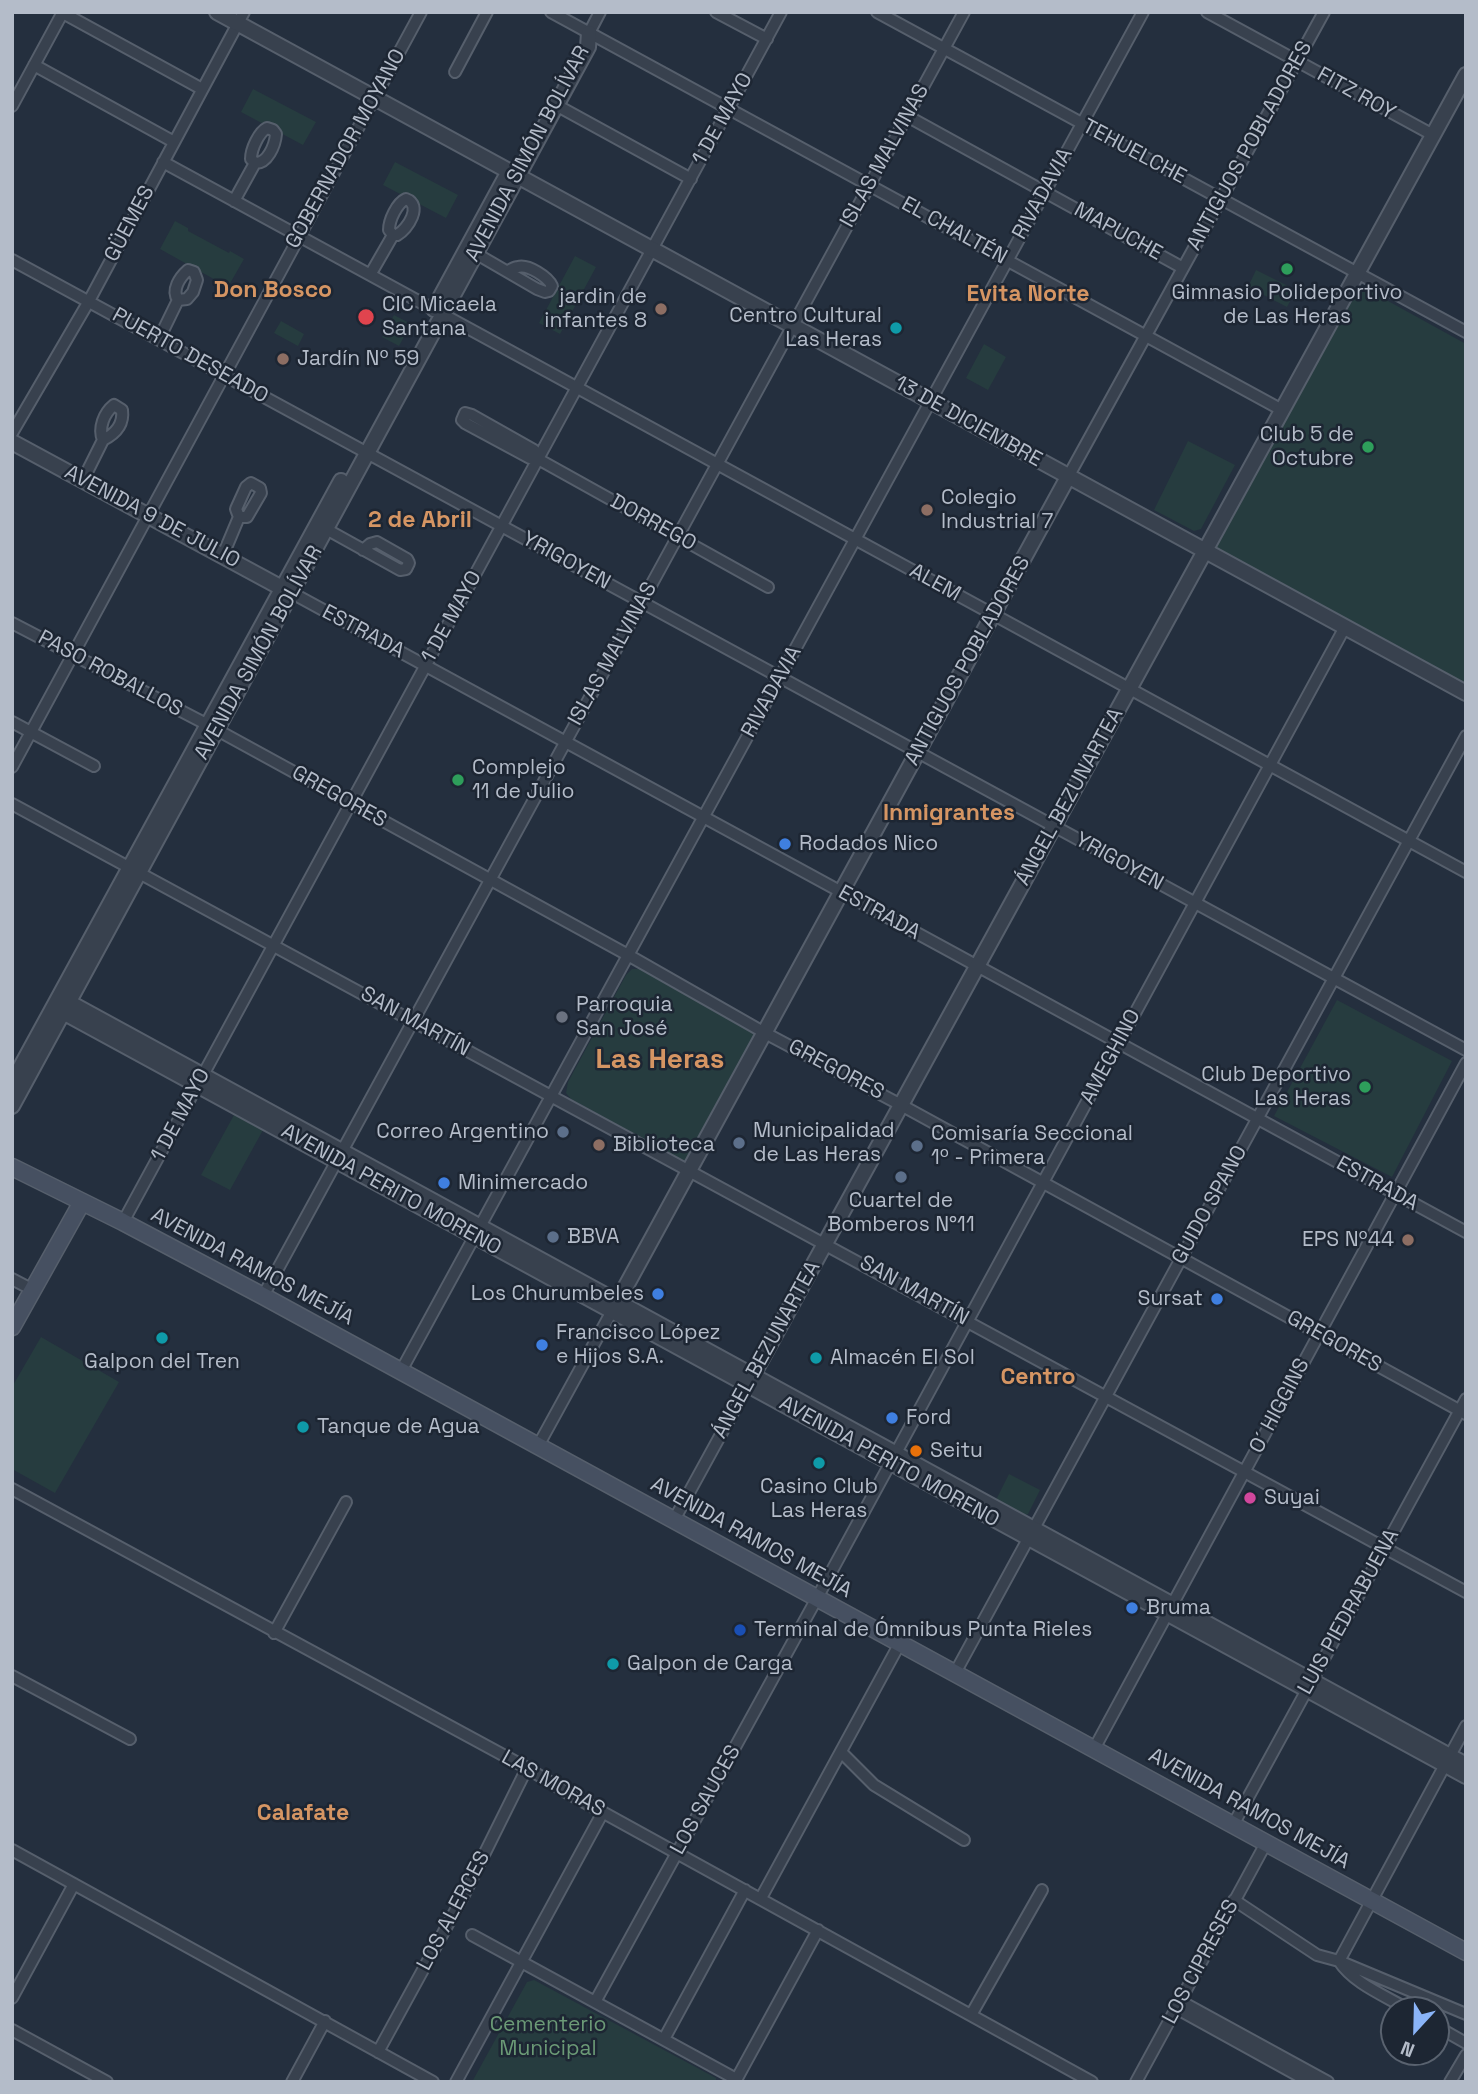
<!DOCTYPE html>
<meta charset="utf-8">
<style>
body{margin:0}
#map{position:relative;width:1478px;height:2094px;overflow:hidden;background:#242f3e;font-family:"Space Grotesk",sans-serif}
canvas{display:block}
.frame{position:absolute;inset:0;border:14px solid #b4bcc9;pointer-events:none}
.north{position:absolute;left:1380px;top:1996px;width:70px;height:70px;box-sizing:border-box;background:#1d2633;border:2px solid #59626f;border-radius:50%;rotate:202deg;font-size:19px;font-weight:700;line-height:28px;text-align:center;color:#b4bcc9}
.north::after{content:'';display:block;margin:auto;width:24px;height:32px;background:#8ab4f8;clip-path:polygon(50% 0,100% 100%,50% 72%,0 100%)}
</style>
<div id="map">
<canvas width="1478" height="2094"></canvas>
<div class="frame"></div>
<div class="north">N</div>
</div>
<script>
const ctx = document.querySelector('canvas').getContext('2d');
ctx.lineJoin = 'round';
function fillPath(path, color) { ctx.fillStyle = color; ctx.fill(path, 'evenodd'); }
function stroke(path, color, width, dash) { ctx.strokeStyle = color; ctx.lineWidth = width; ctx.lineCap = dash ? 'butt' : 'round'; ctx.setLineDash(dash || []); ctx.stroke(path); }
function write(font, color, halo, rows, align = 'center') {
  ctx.font = font + ' "Space Grotesk",sans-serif'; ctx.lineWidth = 5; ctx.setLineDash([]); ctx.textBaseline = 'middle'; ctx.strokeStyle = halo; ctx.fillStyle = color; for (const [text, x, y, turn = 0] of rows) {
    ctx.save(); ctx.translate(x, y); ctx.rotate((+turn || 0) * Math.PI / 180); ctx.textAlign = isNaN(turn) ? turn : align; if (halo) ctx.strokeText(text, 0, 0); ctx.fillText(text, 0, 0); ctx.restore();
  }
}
const green = new Path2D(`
 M 253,89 L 316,122 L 303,145 L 241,112 Z
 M 395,162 L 458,195 L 446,218 L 383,185 Z
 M 175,221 L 188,228 L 188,231 L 229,253 L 230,251 L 244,259 L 228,287 L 160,249 Z
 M 575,256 L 596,267 L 560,334 L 539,323 Z
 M 1256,270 L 1296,290 L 1287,307 L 1248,287 Z
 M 1359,285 L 1466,344 L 1466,688 L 1213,550 Z
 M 394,315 L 411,324 L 399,346 L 382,337 Z
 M 281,321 L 304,334 L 298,346 L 274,333 Z
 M 984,344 L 1006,357 L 988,390 L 966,378 Z
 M 1188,441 L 1235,465 L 1201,529 L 1194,531 L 1154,510 Z
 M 632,969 L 641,969 L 752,1029 L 757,1034 L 688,1161 L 680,1159 L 571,1099 L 566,1093 L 568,1082 L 626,975 Z
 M 1337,1000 L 1452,1061 L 1392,1177 L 1274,1116 Z
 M 234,1115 L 263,1130 L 230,1190 L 201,1175 Z
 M 41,1337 L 119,1382 L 55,1493 L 12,1469 L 12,1387 Z
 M 1009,1474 L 1040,1490 L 1028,1514 L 1023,1516 L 995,1502 Z
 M 534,1980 L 716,2078 L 716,2082 L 472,2082 L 527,1982 Z`);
const minor = new Path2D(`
 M 551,12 L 1282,410
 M 716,12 L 767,39
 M 877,12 L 1466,332
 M 1207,12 L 1433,135
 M 63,13 L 202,89
 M 589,33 L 600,12
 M 34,65 L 174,142
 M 455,72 L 487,12
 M 556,105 L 691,179
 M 12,106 L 63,12
 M 907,116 L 1183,268
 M 163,162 L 1466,872
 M 234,201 L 255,163 C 267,164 275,146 276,134 L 273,130 L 267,128 C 259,132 251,149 251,159 L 255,163
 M 475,253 L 537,289 L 545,292 L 549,291 L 552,286 C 548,277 528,264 518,267 C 514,267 511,270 508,271
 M 12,260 L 1466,1050
 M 370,275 L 393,235 L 397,235 C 408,229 423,205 406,199 C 397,203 389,220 389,230 L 393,235
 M 159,339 L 178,300 L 187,299 L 193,292 L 197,280 L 194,272 L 188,270 C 180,277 171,290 178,300
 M 12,433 L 89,301 L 244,12
 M 538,459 L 534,450 L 472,415 L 465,413 L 462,420 L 465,423 L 530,458 L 538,459 L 768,587
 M 1068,477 L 1324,12
 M 83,480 L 103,440 C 115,434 124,425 122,410 L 114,405 C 104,413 98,428 103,440
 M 326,529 L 400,570 L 406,569 L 409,563 L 407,559 L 377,542 L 370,544 L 363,550
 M 223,555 L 239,517 L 247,517 L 261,493 L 260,488 L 251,483 L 246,487 L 236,509 L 239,517
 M 292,593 L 1466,1232
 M 12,623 L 208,725 L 628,955 L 765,1033 L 901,1105 L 1466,1414
 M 12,722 L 94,766
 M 12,767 L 421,12
 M 12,804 C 497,1066 982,1328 1466,1592
 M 123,1222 L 781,12
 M 12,1279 L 33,1290
 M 263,1296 L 964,12
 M 401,1371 L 1143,12
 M 538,1446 L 612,1311
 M 12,1489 L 527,1768 L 566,1792 L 1092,2082
 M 674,1520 L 748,1385
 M 274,1633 L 346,1502
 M 955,1673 L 1466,736
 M 12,1676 L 130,1739
 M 1094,1749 L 1466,1063
 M 841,1752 L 874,1785 L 964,1840
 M 1233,1825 L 1466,1399
 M 12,1850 L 433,2082
 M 761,1898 L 900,1643
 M 1234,1900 L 1317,1955 L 1339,1961 L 1466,2014
 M 472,1935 L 736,2079
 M 12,1998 L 74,1884
 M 1180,2001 L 1328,2082
 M 595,2002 L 817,1598 L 1345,627
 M 1176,2008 L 1310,2082
 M 1409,2010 C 1386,1996 1354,1984 1339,1961 L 1466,1726
 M 971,2015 L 1042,1890
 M 1436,2026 L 1466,2043
 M 12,2030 L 107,2082
 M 664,2039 L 745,1890
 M 378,2052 L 465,1893 L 527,1768
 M 292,2082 L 325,2021
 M 456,2082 L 603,1812
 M 735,2082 L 818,1930
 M 1136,2082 L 1266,1843
 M 1450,2082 L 1466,2055`);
const tertiary = new Path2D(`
 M 217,12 L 1466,693
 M 434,309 L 508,173
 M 12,442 L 291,593
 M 59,997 L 1466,1765
 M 54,1007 L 1466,1776
 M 12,1083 L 341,481
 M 12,1106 L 588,47 L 589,33
 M 614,1308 L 1068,477
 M 748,1384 L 1466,75`);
const secondary = new Path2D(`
 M 12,1167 L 123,1222 L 263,1296 L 1466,1952
 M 12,1327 L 82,1202`);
const markers = [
 [1287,269,7,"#2e9e5b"],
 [661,309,7,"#8d6e63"],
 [366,317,9,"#e0444e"],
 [896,328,7,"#0f9aa8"],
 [283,359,7,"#8d6e63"],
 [1368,447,7,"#2e9e5b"],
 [927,510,7,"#8d6e63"],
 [458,780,7,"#2e9e5b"],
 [785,844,7,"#3f7fe0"],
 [562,1017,7,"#6b7280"],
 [1365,1087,7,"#2e9e5b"],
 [563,1132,7,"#5c6f8a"],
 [739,1143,7,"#5c6f8a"],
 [599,1145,7,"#8d6e63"],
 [917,1146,7,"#5c6f8a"],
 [901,1177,7,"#5c6f8a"],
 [444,1183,7,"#3f7fe0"],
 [553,1237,7,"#5c6f8a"],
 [1408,1240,7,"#8d6e63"],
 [658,1294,7,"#3f7fe0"],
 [1217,1299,7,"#3f7fe0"],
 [162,1338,7,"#0f9aa8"],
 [542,1345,7,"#3f7fe0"],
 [816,1358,7,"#0f9aa8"],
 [892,1418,7,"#3f7fe0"],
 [303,1427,7,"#0f9aa8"],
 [916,1451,7,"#e8710a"],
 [819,1463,7,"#0f9aa8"],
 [1250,1498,7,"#d1479c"],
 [1132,1608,7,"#3f7fe0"],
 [740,1630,7,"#1a4fb4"],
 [613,1664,7,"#0f9aa8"]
];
const streetNames = [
 ["FITZ ROY",1356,94,29],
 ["1 DE MAYO",723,119,-61],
 ["ANTIGUOS POBLADORES",1250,146,-61],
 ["GOBERNADOR MOYANO",346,149,-61],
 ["TEHUELCHE",1134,152,28],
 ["AVENIDA SIMÓN BOLÍVAR",528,154,-62],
 ["ISLAS MALVINAS",885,156,-61],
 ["RIVADAVIA",1043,194,-61],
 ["GÜEMES",130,224,-62],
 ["EL CHALTÉN",954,231,29],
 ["MAPUCHE",1118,232,29],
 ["PUERTO DESEADO",190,356,29],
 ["13 DE DICIEMBRE",968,422,29],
 ["AVENIDA 9 DE JULIO",152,517,28],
 ["DORREGO",653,523,29],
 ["YRIGOYEN",566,561,29],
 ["ALEM",935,583,29],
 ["1 DE MAYO",452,617,-61],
 ["ESTRADA",363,632,28],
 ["AVENIDA SIMÓN BOLÍVAR",259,653,-61],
 ["ISLAS MALVINAS",613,654,-61],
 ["ANTIGUOS POBLADORES",968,661,-61],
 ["PASO ROBALLOS",110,674,28],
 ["RIVADAVIA",772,692,-61],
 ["GREGORES",339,797,29],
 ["ÁNGEL BEZUNARTEA",1070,797,-61],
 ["YRIGOYEN",1119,862,29],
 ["ESTRADA",879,913,29],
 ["SAN MARTÍN",415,1022,29],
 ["AMEGHINO",1111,1057,-62],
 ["GREGORES",836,1070,28],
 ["1 DE MAYO",181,1115,-62],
 ["ESTRADA",1377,1184,29],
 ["AVENIDA PERITO MORENO",391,1190,29],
 ["GUIDO SPANO",1210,1205,-61],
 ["AVENIDA RAMOS MEJÍA",252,1267,28],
 ["SAN MARTÍN",914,1291,29],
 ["GREGORES",1334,1342,29],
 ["ÁNGEL BEZUNARTEA",767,1350,-61],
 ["O´ HIGGINS",1280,1406,-62],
 ["AVENIDA PERITO MORENO",889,1462,29],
 ["AVENIDA RAMOS MEJÍA",751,1538,29],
 ["LUIS PIEDRABUENA",1349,1612,-61],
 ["LAS MORAS",553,1784,29],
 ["LOS SAUCES",706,1800,-61],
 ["AVENIDA RAMOS MEJÍA",1249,1809,29],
 ["LOS ALERCES",454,1911,-62],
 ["LOS CIPRESES",1201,1962,-62]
];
const poiNames = [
 ["Gimnasio Polideportivo",1287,293,"center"],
 ["de Las Heras",1287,317,"center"],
 ["jardin de",647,297,"right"],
 ["infantes 8",647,321,"right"],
 ["CIC Micaela",382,305],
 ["Santana",382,329],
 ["Centro Cultural",882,316,"right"],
 ["Las Heras",882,340,"right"],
 ["Jardín Nº 59",297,359],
 ["Club 5 de",1354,435,"right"],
 ["Octubre",1354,459,"right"],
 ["Colegio",941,498],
 ["Industrial 7",941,522],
 ["Complejo",472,768],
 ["11 de Julio",472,792],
 ["Rodados Nico",799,844],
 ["Parroquia",576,1005],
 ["San José",576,1029],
 ["Club Deportivo",1351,1075,"right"],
 ["Las Heras",1351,1099,"right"],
 ["Municipalidad",753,1131],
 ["de Las Heras",753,1155],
 ["Correo Argentino",549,1132,"right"],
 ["Comisaría Seccional",931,1134],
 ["1º - Primera",931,1158],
 ["Biblioteca",613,1145],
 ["Minimercado",458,1183],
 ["Cuartel de",901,1201,"center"],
 ["Bomberos N°11",901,1225,"center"],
 ["BBVA",567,1237],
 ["EPS Nº44",1394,1240,"right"],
 ["Los Churumbeles",644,1294,"right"],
 ["Sursat",1203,1299,"right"],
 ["Francisco López",556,1333],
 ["e Hijos S.A.",556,1357],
 ["Almacén El Sol",830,1358],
 ["Galpon del Tren",162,1362,"center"],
 ["Ford",906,1418],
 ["Tanque de Agua",317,1427],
 ["Seitu",930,1451],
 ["Casino Club",819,1487,"center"],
 ["Las Heras",819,1511,"center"],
 ["Suyai",1264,1498],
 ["Bruma",1146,1608],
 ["Terminal de Ómnibus Punta Rieles",754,1630],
 ["Galpon de Carga",627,1664]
];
const parkNames = [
 ["Cementerio",548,2025],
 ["Municipal",548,2049]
];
const neighbourhoodNames = [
 ["Don Bosco",273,291],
 ["Evita Norte",1028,295],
 ["2 de Abril",420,521],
 ["Inmigrantes",949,814],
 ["Centro",1038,1378],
 ["Calafate",303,1814]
];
const districtNames = [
 ["Las Heras",660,1060]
];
fillPath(green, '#263c3f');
stroke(minor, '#565f6c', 14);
stroke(tertiary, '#565f6c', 18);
stroke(secondary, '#565f6c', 19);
stroke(minor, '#38414e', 10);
stroke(tertiary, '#38414e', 14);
stroke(secondary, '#465061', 16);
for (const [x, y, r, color] of markers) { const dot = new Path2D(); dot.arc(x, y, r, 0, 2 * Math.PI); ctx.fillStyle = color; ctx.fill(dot); stroke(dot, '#1d2633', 2.5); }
write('21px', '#b4bcc9', '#1d2633', streetNames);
write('21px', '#b4bcc9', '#1d2633', poiNames, 'left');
write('21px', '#6b9a76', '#1d2633', parkNames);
write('bold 23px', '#d59563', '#1d2633', neighbourhoodNames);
write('bold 28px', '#d59563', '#1d2633', districtNames);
</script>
